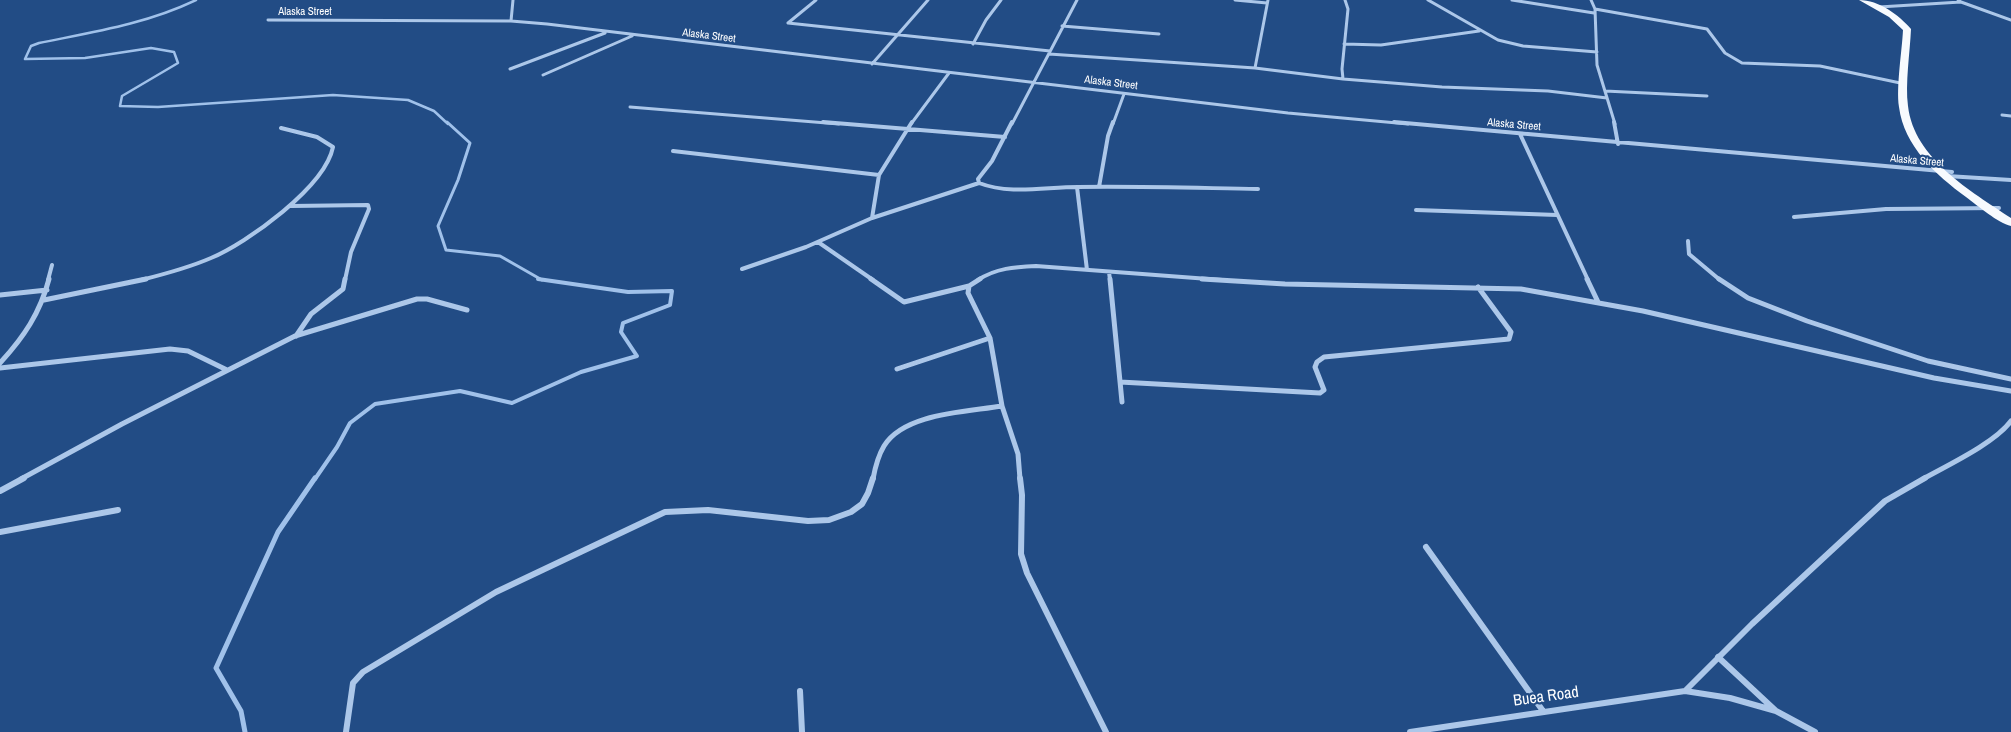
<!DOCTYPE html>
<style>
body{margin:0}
canvas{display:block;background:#224c85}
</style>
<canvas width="2011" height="732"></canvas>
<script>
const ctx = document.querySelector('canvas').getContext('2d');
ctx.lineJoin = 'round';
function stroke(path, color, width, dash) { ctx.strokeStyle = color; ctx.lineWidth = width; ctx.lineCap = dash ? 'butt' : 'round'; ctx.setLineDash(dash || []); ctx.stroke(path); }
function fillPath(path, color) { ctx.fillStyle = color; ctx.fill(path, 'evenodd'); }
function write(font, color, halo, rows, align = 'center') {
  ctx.font = font + ' "Archivo Narrow",sans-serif'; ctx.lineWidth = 4.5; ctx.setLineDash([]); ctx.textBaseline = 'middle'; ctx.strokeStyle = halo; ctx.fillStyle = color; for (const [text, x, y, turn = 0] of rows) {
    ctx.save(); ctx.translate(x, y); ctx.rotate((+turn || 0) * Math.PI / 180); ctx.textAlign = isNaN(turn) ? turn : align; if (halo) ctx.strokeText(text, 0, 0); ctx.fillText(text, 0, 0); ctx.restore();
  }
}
const streamFar3 = new Path2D(`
 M 196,0 C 146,24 93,32 39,43 L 31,46 L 25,59 L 85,58 L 151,48 L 174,52 L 178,63 L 122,96 L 120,106 L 158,107 L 333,95 L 408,100 L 434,111 L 448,124`);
const streamFar2 = new Path2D(`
 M 447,122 L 470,143 L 458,180 L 438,226 L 446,250 L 500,256 L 542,280`);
const streamFar1 = new Path2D(`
 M 315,479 L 337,447 L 350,423 L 375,404 L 460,391 L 512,403 L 581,372 L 637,356 L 621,332 L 623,323 L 670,305 L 672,291 L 628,292 L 538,279`);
const stream = new Path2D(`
 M 245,732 L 241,711 L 216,668 L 278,532 L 315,478`);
const minorFar3 = new Path2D(`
 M 1235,0 L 1267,3
 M 1345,0 L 1348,9 L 1342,69 L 1343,79 L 1442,87 L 1548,91 L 1607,98
 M 1428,0 L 1498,40 L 1523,46 L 1597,52
 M 1512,0 L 1594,13
 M 1591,0 L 1595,9 L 1597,65 L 1615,124
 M 1961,2 L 2011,20
 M 1879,7 L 1961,2 L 1958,0
 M 1595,9 L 1707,29 L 1725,53 L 1742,63 L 1820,66 L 1905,84
 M 268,20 L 511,21 L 547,24 L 1288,113 L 1408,124
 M 511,21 L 513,0
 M 788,23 L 1050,51
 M 788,23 L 816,0
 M 1062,26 L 1159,34
 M 973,44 L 986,20 L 1001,0
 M 1344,44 L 1381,45 L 1479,31
 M 1049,54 L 1255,68 L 1268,0
 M 872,64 L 928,0
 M 1255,68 L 1343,79
 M 510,69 L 605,33
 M 543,75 L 632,36
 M 1605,91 L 1707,96
 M 630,107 L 839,124
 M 2002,115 L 2011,116
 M 911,124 L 949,73
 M 1012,124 L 1077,0
 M 1113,124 L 1124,94`);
const minorFar2 = new Path2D(`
 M 823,122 L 1005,137
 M 1394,122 L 1952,172
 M 1614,122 L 1618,144
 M 1520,134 L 1588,280
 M 673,151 L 879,175
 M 1947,176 L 2011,180
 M 979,183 L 978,179 L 992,161 L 1012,122
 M 1077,187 L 1087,270
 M 1099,187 L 1108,136 L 1113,122
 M 291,206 L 368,205 L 369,209 L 351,252 L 345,280
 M 1416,210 L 1557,215
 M 1794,217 L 1886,209 L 1999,208
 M 872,218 L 879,175 L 912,122
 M 1688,241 L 1689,254 L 1720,280
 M 818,242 L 873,280
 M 742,269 L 806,247 L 872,218 L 979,183 C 1010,195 1045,187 1078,187 C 1138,186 1198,188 1258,189
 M 1109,272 L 1110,280
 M 48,280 L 52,265
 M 141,280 C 165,274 188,268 211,258 C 247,243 325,187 333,147 L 317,137 L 281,128
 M 978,280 C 996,268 1015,267 1036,266 L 1222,280`);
const minorFar1 = new Path2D(`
 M 871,279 L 904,302 L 969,286
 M 980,279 L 969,286 L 968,293 L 990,338 L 1002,406 L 1018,454 L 1020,479
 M 1110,279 L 1122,402
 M 1202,279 L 1285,284 L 1521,289 L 1643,311 L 1934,378 L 2011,391
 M 1587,279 L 1598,302
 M 1719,279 L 1748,298 L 1807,321 L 1928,361 L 2011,379
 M 0,295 L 47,290
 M 44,300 L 146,279
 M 296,336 L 311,314 L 343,289 L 345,279
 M 0,363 C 24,337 40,313 49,279
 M 0,368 L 170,349 L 188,351 L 227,370
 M 897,369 L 990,338
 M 1120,382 L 1320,393 L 1324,390 L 1315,367 L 1317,362 L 1324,357 L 1509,339 L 1511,332 L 1478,287
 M 21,479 L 122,424 L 295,336 L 417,299 L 427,299 L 467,310
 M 873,479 C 875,468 878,456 884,446 C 904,413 967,412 1002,406
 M 1923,479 C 1948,465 1995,443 2011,421`);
const minor = new Path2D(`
 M 1020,478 L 1022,495 L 1021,554 L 1027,573 L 1106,732
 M 0,491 L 24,478
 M 0,532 L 118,510
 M 1426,547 L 1543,711
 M 1718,657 L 1776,711 L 1815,732
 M 800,691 L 802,732
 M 1685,691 L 1752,624 L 1885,501 L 1925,478
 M 346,732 L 353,683 L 363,672 L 496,592 L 665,512 L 708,510 L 808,521 L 829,520 L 851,512 L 862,504 L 868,493 L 873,478
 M 1410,732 L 1685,691 L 1730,698 L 1776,711`);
const trunk = new Path2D(`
 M 1859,0 C 1879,0 1899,15 1911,29 C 1910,52 1905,84 1908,106 C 1914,159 1971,191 2011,218 L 2011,226 C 1998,223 1978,206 1966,197 C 1936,175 1904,146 1899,107 C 1896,87 1902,51 1903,30 L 1889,17 Z`);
const farStreetnames = [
 ["Alaska Street",305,12],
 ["Alaska Street",709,36,7],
 ["Alaska Street",1111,83,7],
 ["Alaska Street",1514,125,5],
 ["Alaska Street",1917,161,5]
];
const nearStreetnames = [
 ["Buea Road",1546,697,-8]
];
stroke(streamFar3, '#a0c1ea', 2.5);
stroke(streamFar2, '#a0c1ea', 3);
stroke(streamFar1, '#a0c1ea', 4);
stroke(stream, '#a0c1ea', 5);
stroke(minorFar3, '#acc7e9', 3);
stroke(minorFar2, '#acc7e9', 4);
stroke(minorFar1, '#acc7e9', 5);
stroke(minor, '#acc7e9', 6);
fillPath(trunk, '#f7fafe');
write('11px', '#fff', '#224c85', farStreetnames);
write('16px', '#fff', '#224c85', nearStreetnames);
</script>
